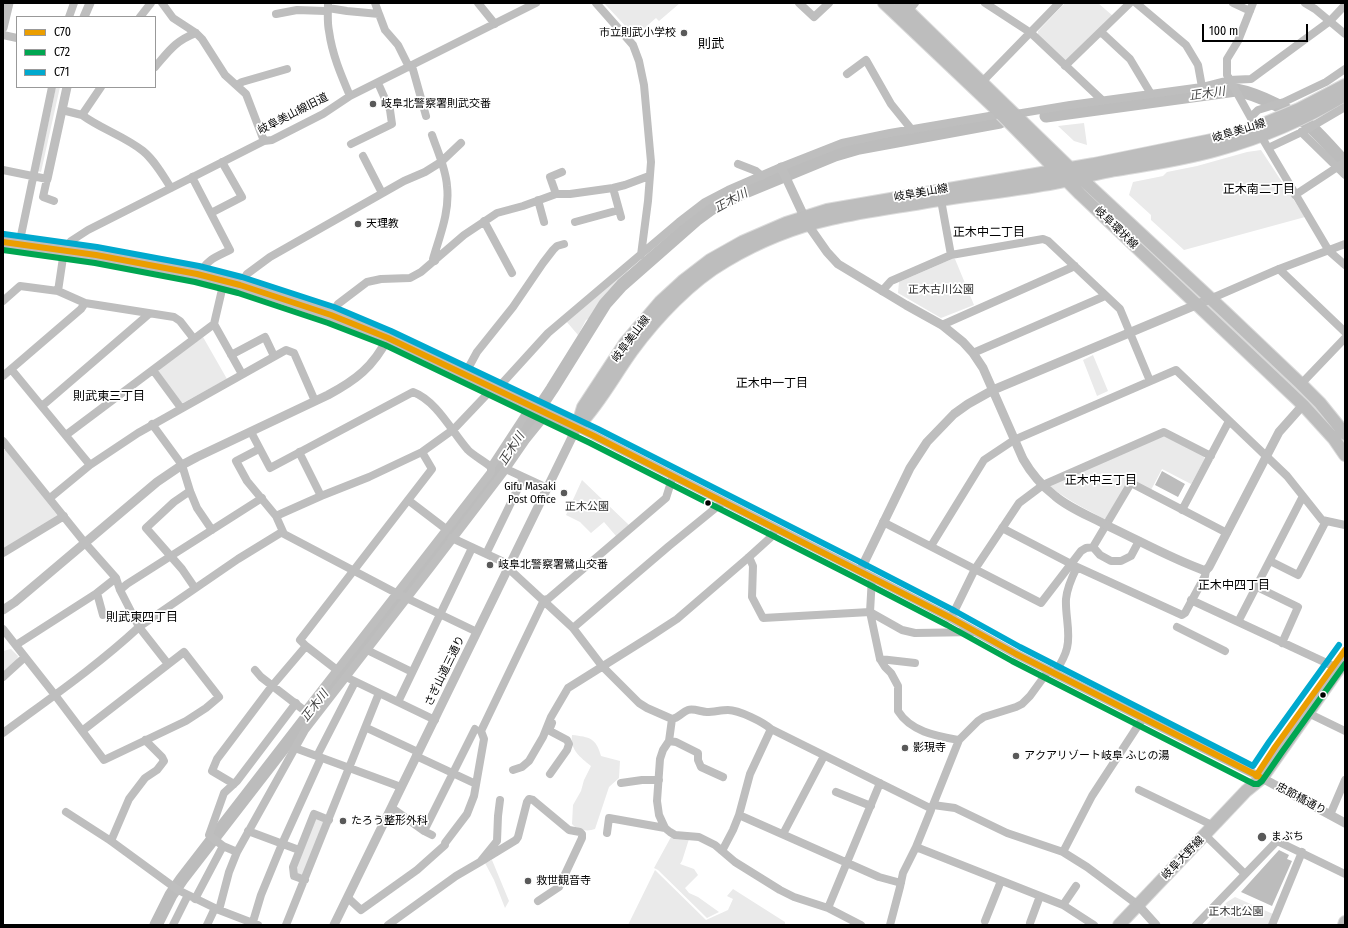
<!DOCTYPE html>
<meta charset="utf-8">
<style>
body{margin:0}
#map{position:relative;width:1348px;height:928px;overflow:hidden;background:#fff;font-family:"Fira Sans Condensed",sans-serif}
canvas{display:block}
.frame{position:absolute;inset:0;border:4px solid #000;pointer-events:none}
.legend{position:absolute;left:16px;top:16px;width:140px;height:72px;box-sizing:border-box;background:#fff;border:1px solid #999;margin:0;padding:5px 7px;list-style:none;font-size:12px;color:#000}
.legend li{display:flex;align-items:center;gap:8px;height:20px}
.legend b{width:20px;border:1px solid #999}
.scale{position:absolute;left:1202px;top:24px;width:106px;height:18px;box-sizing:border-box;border:2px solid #000;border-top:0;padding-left:5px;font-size:12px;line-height:14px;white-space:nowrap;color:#000;-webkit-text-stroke:3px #fff;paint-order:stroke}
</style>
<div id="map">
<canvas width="1348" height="928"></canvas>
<div class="frame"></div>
<ul class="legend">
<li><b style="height:5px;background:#eb9e00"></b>C70</li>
<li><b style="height:5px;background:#00a651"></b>C72</li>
<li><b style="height:5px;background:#00a9ce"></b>C71</li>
</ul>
<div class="scale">100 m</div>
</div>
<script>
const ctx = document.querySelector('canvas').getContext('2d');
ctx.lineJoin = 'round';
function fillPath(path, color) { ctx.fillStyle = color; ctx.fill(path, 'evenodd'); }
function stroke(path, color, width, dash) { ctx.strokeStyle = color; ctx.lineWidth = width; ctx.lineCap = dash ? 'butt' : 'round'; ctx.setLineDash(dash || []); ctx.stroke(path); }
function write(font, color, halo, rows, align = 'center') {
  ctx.font = font + ' "Fira Sans Condensed","Noto Sans JP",sans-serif'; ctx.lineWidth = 3.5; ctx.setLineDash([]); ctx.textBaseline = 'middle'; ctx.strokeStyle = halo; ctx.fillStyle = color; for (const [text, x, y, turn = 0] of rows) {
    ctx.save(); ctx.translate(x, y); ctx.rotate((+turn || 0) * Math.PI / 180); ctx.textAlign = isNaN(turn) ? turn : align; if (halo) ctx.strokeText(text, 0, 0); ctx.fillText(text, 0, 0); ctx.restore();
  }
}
const green = new Path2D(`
 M 604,3 L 680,3 L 659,21 L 656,18 L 640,32 L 636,29 L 631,32 Z
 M 1065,3 L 1098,3 L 1113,16 L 1067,60 L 1064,60 L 1038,35 L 1038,31 Z
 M 56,87 L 60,87 L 41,172 L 38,171 Z
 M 1084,123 L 1087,145 L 1074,141 L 1058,126 Z
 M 1261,150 L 1305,217 L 1184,250 L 1151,220 L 1151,215 L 1129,195 L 1133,182 L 1163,176 L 1167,172 L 1197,166 L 1247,152 Z
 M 952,259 L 955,259 L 974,305 L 941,318 L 898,293 L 899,282 Z
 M 625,269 L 627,272 L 608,291 L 590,318 L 586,320 L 578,335 L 566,321 Z
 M 203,337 L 227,379 L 183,403 L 180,402 L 159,372 L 159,368 Z
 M 1093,355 L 1108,391 L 1097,396 L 1083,360 Z
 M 1163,436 L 1166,436 L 1203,455 L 1205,459 L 1191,484 L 1162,469 L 1151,490 L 1131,479 L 1107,518 L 1104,519 C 1086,509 1067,500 1051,487 L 1051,484 Z
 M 3,450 L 6,450 L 58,516 L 3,549 Z
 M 582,480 L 629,525 L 616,536 L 604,522 L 591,533 L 580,522 L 566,515 Z
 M 11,649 L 18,656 L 17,660 L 3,671 L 3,651 Z
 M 572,735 C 590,737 596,738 601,756 L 620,761 L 619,778 L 609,787 L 595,829 C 587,832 577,830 572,824 L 573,805 L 581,791 L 584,780 L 591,766 C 580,757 570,750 572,735 Z
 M 315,817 L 325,821 L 304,876 L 297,874 L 297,862 Z
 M 671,837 L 689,839 L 682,861 L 680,864 L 694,869 L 698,875 L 685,888 L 689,893 L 698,897 L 719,912 L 707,918 L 658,870 L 654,868 Z
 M 492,860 L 509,901 L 505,908 L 494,880 L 485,863 Z
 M 655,870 L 706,920 L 728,910 L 733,899 L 727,896 L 733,889 L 785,922 L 785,925 L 628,925 Z
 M 1235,897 L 1273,914 L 1268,925 L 1206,925 L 1227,902 Z`);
const water = new Path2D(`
 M 1162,471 L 1185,484 L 1178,497 L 1155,485 Z
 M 1279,850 L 1289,855 L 1287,859 L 1292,861 L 1272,906 L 1241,892 Z`);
const river = new Path2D(`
 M 1046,116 L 1236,90 C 1258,94 1295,112 1311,127 C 1323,138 1334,151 1345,163
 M 156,925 L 171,895 L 182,879 L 499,469 L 552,389 L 605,304 L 622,285 L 696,220 L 711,209 L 738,195 L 835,155 L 859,148 L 1000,122`);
const minor = new Path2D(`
 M 162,3 L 173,18 L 196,33 L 202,39 L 225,75 L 246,94 L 264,141
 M 328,3 C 328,12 327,22 329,31 C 332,54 341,75 350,96
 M 478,3 L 495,24
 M 596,3 L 633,45 L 639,61 L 644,85 L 651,162 L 648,201 L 641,255
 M 799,3 L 814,17 L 829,3
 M 985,3 L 1031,33 L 1103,101
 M 1136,3 L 1186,45 L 1198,65 L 1202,87
 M 1233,3 L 1250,11
 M 1253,3 L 1238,41 L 1227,59 L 1227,75 L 1261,136 L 1329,251 L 1345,265
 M 1305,3 L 1315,9 L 1345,34
 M 328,8 L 347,11 L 379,14 L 375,3
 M 908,11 L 915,3
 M 276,14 L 297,10 L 325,11 L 328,10
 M 379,14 L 385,30 L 398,45 L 409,67
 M 69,17 L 74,3
 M 140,17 L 151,3
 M 1101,32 L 1130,59 L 1151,94
 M 3,35 L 17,38
 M 412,66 L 426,116
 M 1065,66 L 1130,3
 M 155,67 C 169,51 175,41 196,33
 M 847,74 L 866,60 L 891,104 L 912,130
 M 982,82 L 1059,3
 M 237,85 L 242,82 L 287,69
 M 62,110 L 82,115 L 101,87
 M 1016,114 L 1070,105 L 1202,87 L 1229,80 L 1251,79 L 1330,21 L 1345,5
 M 82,115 C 101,129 124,136 143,151 C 154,160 163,175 171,188
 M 1251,117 L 1258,110 L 1284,102 L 1326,82 L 1345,69
 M 1301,132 L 1345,175
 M 432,135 C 437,150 446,169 447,186 C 450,211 440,235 433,259 L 435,261
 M 351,144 L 392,124 L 390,110 L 378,83
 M 1268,148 L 1304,131 L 1345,107
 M 363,156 L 382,193
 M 738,164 L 756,171 L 762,176
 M 3,170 L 47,179 L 43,197 L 54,201
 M 192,177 L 230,250 C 216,257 206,260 200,274
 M 613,188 L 621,217
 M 556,194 L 550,177 L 562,172
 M 1295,195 L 1345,162
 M 538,200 L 544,222
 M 941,200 L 951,255
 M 211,213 L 242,197 L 222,162
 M 484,221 L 512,273
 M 575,222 L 619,210
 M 19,245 L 52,87
 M 1279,269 L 1345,332
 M 240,285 L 247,274 L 270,257 L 404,181 L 425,172 L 441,162 L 461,143
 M 58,291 L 64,251 L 71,241 L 88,230 L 264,141 L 272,140 L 323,114 L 350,96 L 536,3
 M 882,291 L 891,281 L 951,255 L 1043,239 L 1048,241 L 1120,309 L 1150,381
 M 1210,299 L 1279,269 L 1345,244
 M 3,301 L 20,286 L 58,291 L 85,303 L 174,317 L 180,321 L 194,339
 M 331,315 L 338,304 L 367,282 L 381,279 L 410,278 L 421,272 L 464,235 L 497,213 L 523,206 L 556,194 L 570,194 L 613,188 L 625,185 L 649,176
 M 214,324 L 242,374
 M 942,325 L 1075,266
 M 973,353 L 1105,296
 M 231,355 L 265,337 L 274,356
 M 11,369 L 90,465
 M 153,370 L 181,408
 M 465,374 L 477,352 L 513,307 L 543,263 L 553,250 L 557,246 L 564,244
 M 3,376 L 81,309 L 85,303
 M 1301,384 L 1345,338
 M 497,389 L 548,333 L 679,222 L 705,202 L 728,190 L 781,167 L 842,143 L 890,133 L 1001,114
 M 42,406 L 149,314
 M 152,424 L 182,465 L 190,491 L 197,508 L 212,530
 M 251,432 L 270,468 L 413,392 C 437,401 452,432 468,450 C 474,456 484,461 491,467
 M 66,435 L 214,324 L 224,281
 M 3,441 L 85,543 L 116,578 L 120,590 L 139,627 L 168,664
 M 259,449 L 236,461 L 247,481 L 276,516 L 284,534 L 398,594 L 477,632
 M 299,452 L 321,496
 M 506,469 L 547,488
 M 190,491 L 174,502 L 146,528 L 182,569 L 195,588
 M 50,498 L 90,465 L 138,433 L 286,350 L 294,353 L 315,401
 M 408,500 L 446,529
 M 1182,510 L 1229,421
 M 276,516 L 321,496 L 369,477 L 422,452 L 454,429 L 493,388
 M 883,522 L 1041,603 L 1081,551 L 1086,548 L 1093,547
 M 1002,528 L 1077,567 L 1182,615 L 1185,613 L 1205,576 L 1206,570
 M 452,538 L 510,565
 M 931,546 L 984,460 L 1014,440 L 1176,370 L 1287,476 L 1322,520 L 1345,525
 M 1093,547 L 1131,483 L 1227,533
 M 1093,547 L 1100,555 L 1111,561 L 1121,561 L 1131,556 L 1139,541
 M 3,553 L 64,516
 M 486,554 L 523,478
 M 749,557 L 753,566 L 752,597 L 763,618 L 870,612 L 902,630 L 915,633 L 977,632
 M 1270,561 L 1298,575 L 1326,521
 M 508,568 L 573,628 L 602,666 L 639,703 L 647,708 L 672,719 C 679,718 682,712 688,710 C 694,708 701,712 707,712 C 714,712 721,710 728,710 C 739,710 763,722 771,729 L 930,808
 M 872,577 L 870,612 L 880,659 L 885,667 L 891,673 L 898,686 L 898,711 C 911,732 937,736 959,740
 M 1257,587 L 1298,607 L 1282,643
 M 120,590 L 127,584 L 262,498
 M 97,593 L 103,615
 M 1191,600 L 1333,666
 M 951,618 L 975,569 L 1019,503 L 1043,485 L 1164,432 L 1211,456
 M 1238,622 L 1303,496
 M 1177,627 L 1225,651
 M 573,628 L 669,546 L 723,502
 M 3,629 L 55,695 L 104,760 L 186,721 L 206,708 L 219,697 L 184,652 L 82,731
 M 16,645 L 97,593 L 116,578
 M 306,646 L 337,670
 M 367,650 L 412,672
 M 880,659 L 915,663
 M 255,670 L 261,677 L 305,711 L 491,472 L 491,467 L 531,406
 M 1055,673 C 1060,665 1065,657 1067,648 C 1071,633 1065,615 1066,599 C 1067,588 1072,577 1077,567
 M 3,677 L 25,657
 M 346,677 L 435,720
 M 398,702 L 472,548
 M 1308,713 L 1345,731
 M 672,719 L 669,741 L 663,750 L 660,759 L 657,801 L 659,815 L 665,828 L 670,832 L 675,835 L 699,837 L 715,845 L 735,862 L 780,890 L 794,897 L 828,908 L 861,925
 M 369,729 L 418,752
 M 3,733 C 49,699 97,666 139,627 L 238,559 L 282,532
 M 669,741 L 676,742 L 698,753 L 698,760 L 701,767 L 723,777
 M 295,748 L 401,787
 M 317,756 L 355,682
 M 416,756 L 476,784
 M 513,770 L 522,767 L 529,761 L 543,737 L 551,717 L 568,688 L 651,636 L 677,619 L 749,557 L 770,538 L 776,529
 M 550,774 L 567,750 L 569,744 L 567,740 L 550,731 L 550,728 L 552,723
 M 621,783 L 642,780 L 659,780
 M 234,784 L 212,771 L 217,759 L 272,686 L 306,646 L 300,640 L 432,469 L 422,452
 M 1139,790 L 1214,826
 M 836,792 L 871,806
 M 933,805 L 955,808 L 1007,833 L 1063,852 L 1087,867 L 1138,905
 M 392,808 L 424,831 L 475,729
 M 66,812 L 111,841 L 178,890 L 219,910 L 258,925
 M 739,815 L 879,877 L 901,883
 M 1330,815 L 1345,780
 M 248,831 L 299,850
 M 424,831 L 432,835
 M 607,833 L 609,818 L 665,828
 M 783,834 L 824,756
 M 1205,835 L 1245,874
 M 111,841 L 129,799 L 145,778 L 157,770 L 164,761 L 162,757 L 145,740
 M 916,847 L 1063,905 L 1094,925
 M 722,851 L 733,830 L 739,815 L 750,774 L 771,729
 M 237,852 L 223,846 L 209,835 L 224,793 L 237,781 L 296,703
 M 1063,852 L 1092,796 L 1143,718
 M 480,862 L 516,840 L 518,837 L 527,802 L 529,799 L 533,800 L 569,830 L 580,832 L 582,834 L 582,838 L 559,887 L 538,901
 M 305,880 L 294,876 L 293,867 L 314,814 L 329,820
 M 348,898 L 361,910 L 417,870 L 445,845 L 445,843 L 467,814 L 474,796 L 484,739 L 481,731 L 544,600 L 548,599 L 666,498 L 673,476
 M 195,899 L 223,846
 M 1063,905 L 1076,886
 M 828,908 L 880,783
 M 219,910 L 229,872 L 237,852 L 305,730 L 432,566 L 506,469 L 526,440 L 547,414
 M 985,921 L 1001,881
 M 1030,923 L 1040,896
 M 173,925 L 188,895
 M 207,925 L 215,908
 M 252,925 L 261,895 L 282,844 L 321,758
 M 286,925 L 379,693
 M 388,925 L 456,876 L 480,862 L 497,841 L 498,816 L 500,800
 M 890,925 L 900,887 L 903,873 L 916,847 L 931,810 L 930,808 L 933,805 L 959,740 L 978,721 L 984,717 L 1016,707 L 1022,704 L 1030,696 L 1049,670
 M 1196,925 L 1277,841 L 1345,874
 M 1272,925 L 1302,852`);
const tertiary = new Path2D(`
 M 84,17 L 90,3
 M 3,28 L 9,3
 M 781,167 L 808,225 L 827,252 L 838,264 L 906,305 L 942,325 L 963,342 L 973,353 L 983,368 L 1023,459 C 1031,473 1042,486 1055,496 C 1070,509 1090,516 1108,526 C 1140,541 1170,558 1203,570 L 1206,570 L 1209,567 L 1279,432 L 1303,405
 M 47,179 L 67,87
 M 860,571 L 910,468 L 927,442 L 954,414 L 968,404 L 993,390 L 1210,299
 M 3,610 L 15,602 L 157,482 L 182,465 L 197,457 L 328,395 C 356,380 373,367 388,338
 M 1138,905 L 1156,925
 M 334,925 L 577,427 L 860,571 L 951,618 L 1016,654 L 1262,778 L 1345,823`);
const primary = new Path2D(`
 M 884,3 L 1001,114 L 1080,194 L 1303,405 L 1334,439 L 1345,455
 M 900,3 L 1070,168 L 1224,311 L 1301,384 L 1320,403 L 1345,434
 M 3,242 C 82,254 163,263 240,285 C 290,300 339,317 387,337 C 451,365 513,398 577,427
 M 579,425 C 600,403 614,376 632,351 C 656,318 691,281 726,261 C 758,242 795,227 831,219 C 861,212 891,208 921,203 C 961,196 1002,192 1042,185 C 1065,182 1087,175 1110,171 C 1146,165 1182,160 1217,150 C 1261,138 1307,118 1345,95
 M 577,427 L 583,407 L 625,343 L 660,302 L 684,280 L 710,260 L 742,242 L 786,223 L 827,210 L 1094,164 L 1231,136 L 1256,127 L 1299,109 L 1345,85
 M 1119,925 L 1246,791 L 1262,778 L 1345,660
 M 1344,925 L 1345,922`);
const bus1 = new Path2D(`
 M 3,242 L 96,255 L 197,274 L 240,285 L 331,315 L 388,338 L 594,436 L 951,618 L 1016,654 L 1262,778
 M 1256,776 L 1275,747 L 1345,650`);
const bus2 = new Path2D(`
 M 3,250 L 95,263 L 195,282 L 238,293 L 328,323 L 385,345 L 590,443 L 856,578 L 947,625 L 1012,661 L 1254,784 L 1258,784 L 1262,781 L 1282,752 L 1345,664`);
const bus3 = new Path2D(`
 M 4,234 L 97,247 L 199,266 L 242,277 L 334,307 L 391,331 L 598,429 L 864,564 L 955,611 L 1020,647 L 1253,766 L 1269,742 L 1339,645`);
const markers = [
 [684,33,4,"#595959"],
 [373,104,4,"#595959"],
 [358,224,4,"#595959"],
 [564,493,4,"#595959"],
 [708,503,3.5,"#000"],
 [490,565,4,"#595959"],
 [1323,695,3.5,"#000"],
 [905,748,4,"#595959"],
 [1016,756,4,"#595959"],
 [343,821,4,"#595959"],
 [1262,837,5,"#595959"],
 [528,881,4,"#595959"]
];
const poiNames = [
 ["市立則武小学校",676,33,"right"],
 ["岐阜北警察署則武交番",381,104],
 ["天理教",366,224],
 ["Gifu Masaki",556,487,"right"],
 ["Post Office",556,500,"right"],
 ["岐阜北警察署鷺山交番",498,565],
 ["影現寺",913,748],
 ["アクアリゾート岐阜 ふじの湯",1024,756],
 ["たろう整形外科",351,821],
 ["まぶち",1271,837],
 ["救世観音寺",536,881]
];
const streetNames = [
 ["岐阜美山線旧道",293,114,-27],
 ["岐阜美山線",1239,131,-17],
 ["岐阜美山線",921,193,-10],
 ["岐阜環状線",1116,228,44],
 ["岐阜美山線",631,339,-53],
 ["さぎ山道三通り",445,671,-64],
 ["忠節橋通り",1301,799,28],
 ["岐阜大野線",1183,858,-46]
];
const parkNames = [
 ["正木古川公園",941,290],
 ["正木公園",587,507],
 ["正木北公園",1236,912]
];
const waterNames = [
 ["正木川",1207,94,-8],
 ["正木川",731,201,-28],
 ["正木川",512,449,-57],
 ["正木川",315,706,-52]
];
const neighbourhoodNames = [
 ["正木南二丁目",1259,190],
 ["正木中二丁目",989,233],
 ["正木中一丁目",772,384],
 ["則武東三丁目",109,397],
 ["正木中三丁目",1101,481],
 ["正木中四丁目",1234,586],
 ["則武東四丁目",142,618]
];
const quarterNames = [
 ["則武",711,44]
];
fillPath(green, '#eaeaea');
fillPath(water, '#bcbcbc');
stroke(river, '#bcbcbc', 13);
stroke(primary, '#dbdbdb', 14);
stroke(minor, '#bebebe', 8);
stroke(tertiary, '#bebebe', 9);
stroke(primary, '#bdbdbd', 12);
stroke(bus1, '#eb9e00', 6);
stroke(bus2, '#00a651', 6);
stroke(bus3, '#00a9ce', 6);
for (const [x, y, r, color] of markers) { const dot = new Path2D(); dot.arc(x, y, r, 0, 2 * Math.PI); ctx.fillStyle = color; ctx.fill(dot); stroke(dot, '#fff', 1.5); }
write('11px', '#000', '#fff', poiNames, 'left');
write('11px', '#000', '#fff', streetNames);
write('11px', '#2f2f2f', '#fff', parkNames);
write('italic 12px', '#404040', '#fff', waterNames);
write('12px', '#000', '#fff', neighbourhoodNames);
write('13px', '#000', '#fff', quarterNames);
</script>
